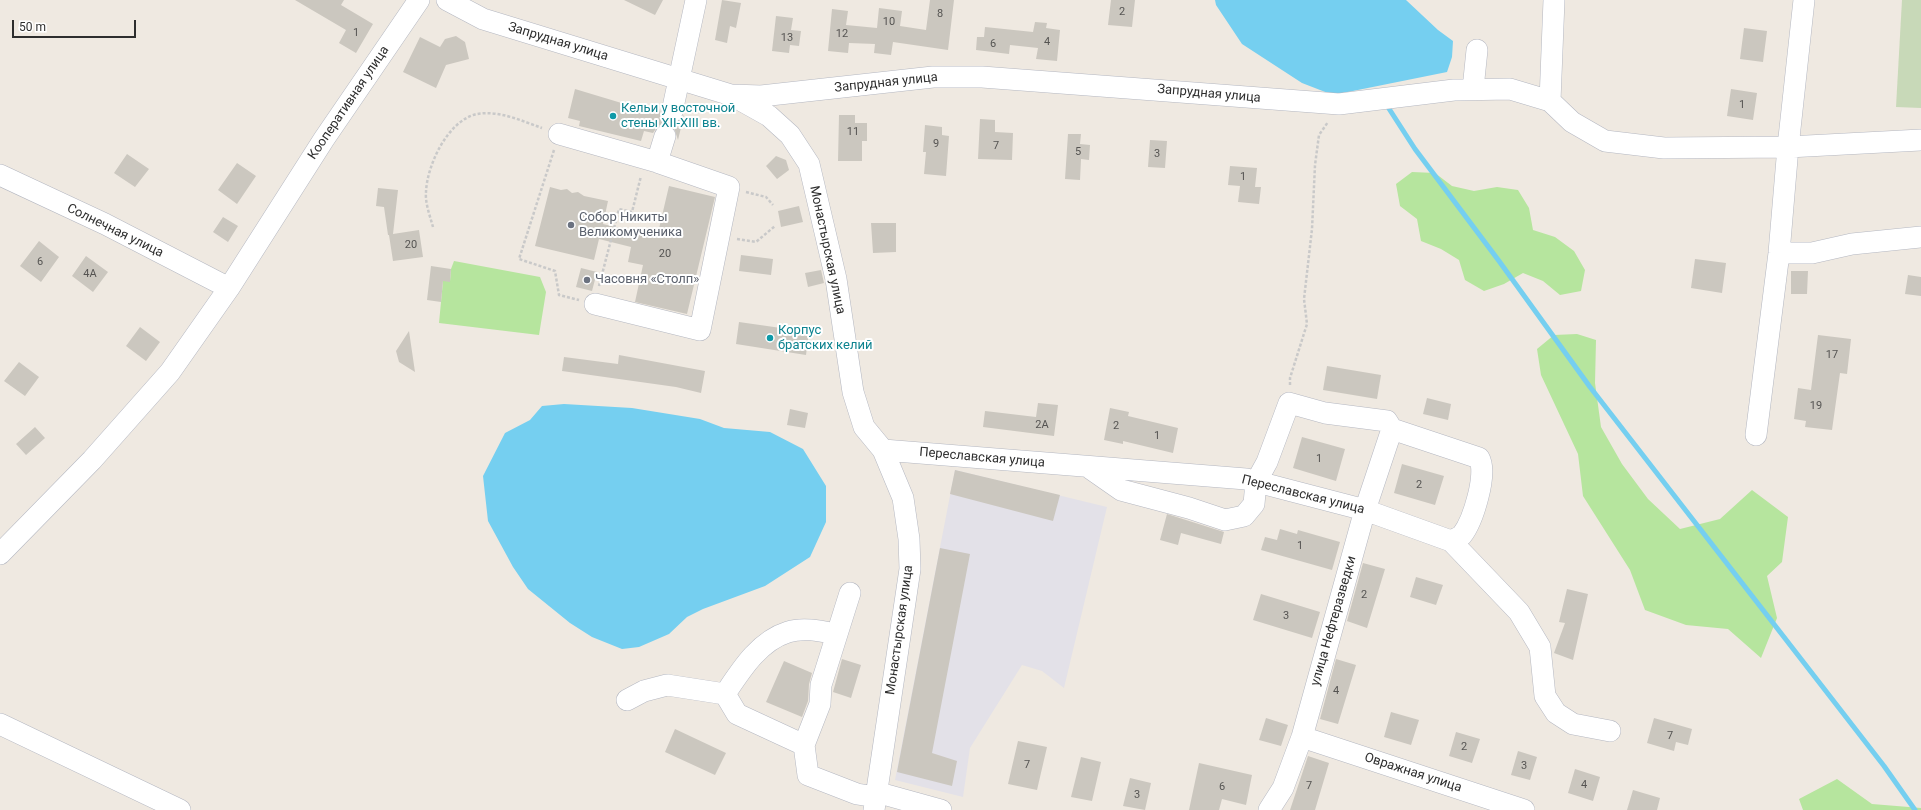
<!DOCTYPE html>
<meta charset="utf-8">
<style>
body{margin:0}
#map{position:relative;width:1921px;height:810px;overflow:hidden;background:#efe9e1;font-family:Roboto,sans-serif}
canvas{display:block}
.scale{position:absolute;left:12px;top:20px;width:124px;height:18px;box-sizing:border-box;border:2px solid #2e2e2e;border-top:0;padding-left:5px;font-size:12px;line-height:14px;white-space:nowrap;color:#2e2e2e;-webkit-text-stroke:3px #fff;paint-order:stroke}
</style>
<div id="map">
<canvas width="1921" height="810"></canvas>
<div class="scale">50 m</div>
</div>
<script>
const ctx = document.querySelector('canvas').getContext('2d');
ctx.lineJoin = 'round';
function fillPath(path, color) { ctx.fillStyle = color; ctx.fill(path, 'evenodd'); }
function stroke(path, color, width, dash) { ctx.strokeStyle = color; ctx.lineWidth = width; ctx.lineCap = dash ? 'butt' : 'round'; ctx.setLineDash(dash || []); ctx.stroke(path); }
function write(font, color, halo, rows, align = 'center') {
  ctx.font = font + ' Roboto,sans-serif'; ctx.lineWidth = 4; ctx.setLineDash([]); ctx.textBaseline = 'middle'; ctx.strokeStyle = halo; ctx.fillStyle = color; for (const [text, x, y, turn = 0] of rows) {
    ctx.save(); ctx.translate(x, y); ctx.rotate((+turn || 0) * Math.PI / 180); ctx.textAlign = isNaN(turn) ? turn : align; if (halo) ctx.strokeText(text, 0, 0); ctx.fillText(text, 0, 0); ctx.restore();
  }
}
const industrial = new Path2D(`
 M 955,470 L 1107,507 L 1064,688 L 1042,671 L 1022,665 L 970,748 L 963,797 L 895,780 Z`);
const green = new Path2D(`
 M 1412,172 L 1435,173 L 1452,186 L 1474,191 L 1497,187 L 1518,190 L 1529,208 L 1533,230 L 1555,237 L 1574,251 L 1585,270 L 1581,291 L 1560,295 L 1543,281 L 1523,273 L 1504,284 L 1484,291 L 1465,280 L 1459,260 L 1441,249 L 1421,241 L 1417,219 L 1400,206 L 1396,184 Z
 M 454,261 L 540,277 L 546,292 L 539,335 L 439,323 L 443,281 L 450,281 L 451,269 Z
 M 1577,334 L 1596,340 L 1595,383 L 1601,427 L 1622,464 L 1648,499 L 1680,529 L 1720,519 L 1752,490 L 1788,517 L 1782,562 L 1767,576 L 1777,618 L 1761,658 L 1728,629 L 1686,625 L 1645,610 L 1630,570 L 1583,496 L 1578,454 L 1541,375 L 1537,349 L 1554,335 Z
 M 1837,779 L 1872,804 L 1921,808 L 1921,810 L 1803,810 L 1799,799 Z`);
const cemetery = new Path2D(`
 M 1902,0 L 1921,0 L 1921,108 L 1896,107 Z`);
const water = new Path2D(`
 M 1215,0 L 1406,0 L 1438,30 L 1453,41 L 1452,57 L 1447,72 L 1333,95 L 1302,83 L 1242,44 L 1216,5 Z
 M 564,404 L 632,408 L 700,419 L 724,428 L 770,432 L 803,449 L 826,486 L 826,522 L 810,557 L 765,586 L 703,609 L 687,617 L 669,634 L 639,647 L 622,649 L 592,637 L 570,623 L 528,589 L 513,567 L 488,521 L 483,476 L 505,433 L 530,420 L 542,406 Z`);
const stream = new Path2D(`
 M 1386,104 L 1415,149 L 1499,261 L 1590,387 L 1884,766 L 1915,810`);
const building = new Path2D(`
 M 295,0 L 344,0 L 341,5 L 373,24 L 356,53 L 339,43 L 346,30 Z
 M 624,0 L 663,0 L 655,15 Z
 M 722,0 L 741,3 L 736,28 L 730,26 L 727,43 L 715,40 Z
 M 930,0 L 954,0 L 948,50 L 893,42 L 891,55 L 874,53 L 875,44 L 849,43 L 848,53 L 828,51 L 832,9 L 848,11 L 846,25 L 877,28 L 879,8 L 902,11 L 900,26 L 926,30 Z
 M 1111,0 L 1135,0 L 1132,27 L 1108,25 Z
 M 776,16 L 793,18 L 791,30 L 801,31 L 799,46 L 790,45 L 789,53 L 772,51 Z
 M 1035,22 L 1047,23 L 1046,28 L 1060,30 L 1057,61 L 1036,59 L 1038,48 L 1010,45 L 1009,54 L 976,50 L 977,37 L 984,37 L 985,27 L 1033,32 Z
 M 1744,28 L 1767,31 L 1763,62 L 1740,59 Z
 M 456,36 L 465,42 L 469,59 L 446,65 L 436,88 L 403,72 L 420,37 L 440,47 L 445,39 Z
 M 575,89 L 658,114 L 660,109 L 661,116 L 664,121 L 669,124 L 676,123 L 684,115 L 678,140 L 674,128 L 668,124 L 662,124 L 657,127 L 653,133 L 644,131 L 641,141 L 579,126 L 580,121 L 568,118 Z
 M 1731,89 L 1757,93 L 1753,120 L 1727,116 Z
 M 839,115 L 855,115 L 855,123 L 867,123 L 867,141 L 862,141 L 862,161 L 838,161 Z
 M 980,119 L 995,120 L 995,132 L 1013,133 L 1012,160 L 978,159 Z
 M 925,125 L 942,127 L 942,135 L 949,136 L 946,176 L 924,174 L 926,152 L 923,152 Z
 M 1068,134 L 1081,134 L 1080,144 L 1090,145 L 1089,160 L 1081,159 L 1080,180 L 1065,179 Z
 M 1150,140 L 1167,141 L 1165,168 L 1148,167 Z
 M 127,154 L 149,169 L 135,187 L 114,173 Z
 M 776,156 L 786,160 L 789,170 L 777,179 L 766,166 Z
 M 237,163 L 256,176 L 237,204 L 218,190 Z
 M 1230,166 L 1257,168 L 1255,187 L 1261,187 L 1259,204 L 1238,202 L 1240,186 L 1228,185 Z
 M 669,186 L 715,197 L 687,314 L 635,302 L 643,265 L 628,262 L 631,247 L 599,239 L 594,260 L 535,246 L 550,187 L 561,190 L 567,189 L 572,193 L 578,192 L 584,196 L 608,201 L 603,224 L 657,237 Z
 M 378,188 L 398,190 L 393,234 L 419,230 L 423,257 L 393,261 L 389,235 L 390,235 L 388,235 L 384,207 L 376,206 Z
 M 799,206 L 803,222 L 781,227 L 778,211 Z
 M 223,217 L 238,226 L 228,242 L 213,232 Z
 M 871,223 L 896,223 L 896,252 L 873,253 Z
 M 39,241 L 59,257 L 41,282 L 20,266 Z
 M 741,255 L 773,259 L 771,275 L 739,271 Z
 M 86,256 L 108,272 L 93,292 L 72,276 Z
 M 1695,259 L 1726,263 L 1722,293 L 1691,288 Z
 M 431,266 L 451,269 L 450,282 L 443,281 L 441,302 L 427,300 Z
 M 581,268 L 597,272 L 592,291 L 576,287 Z
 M 821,270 L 824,283 L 808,287 L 805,273 Z
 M 1791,271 L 1808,271 L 1807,294 L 1791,294 Z
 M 1908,275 L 1921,277 L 1921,296 L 1905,294 Z
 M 739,322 L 809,332 L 806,355 L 736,344 Z
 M 140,327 L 160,342 L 146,361 L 126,346 Z
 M 409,331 L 415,372 L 399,362 L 396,351 Z
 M 1818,335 L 1851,339 L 1847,374 L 1840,373 L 1832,430 L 1805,427 L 1806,421 L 1794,419 L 1798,388 L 1811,390 Z
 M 619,355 L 705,371 L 701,393 L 676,387 L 562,371 L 564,357 L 618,364 Z
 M 19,362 L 39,377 L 25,396 L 4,381 Z
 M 1327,366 L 1381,375 L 1377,399 L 1323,390 Z
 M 1427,398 L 1451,404 L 1448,420 L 1423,414 Z
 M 1038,403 L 1058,405 L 1054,436 L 983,427 L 985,411 L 1036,417 Z
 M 1110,408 L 1129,412 L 1128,416 L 1178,428 L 1173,453 L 1123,441 L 1123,444 L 1104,440 Z
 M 790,409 L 808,413 L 805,428 L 787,425 Z
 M 35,427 L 45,438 L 26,455 L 16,444 Z
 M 1302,437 L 1345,449 L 1336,481 L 1293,468 Z
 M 1402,464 L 1444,476 L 1435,505 L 1394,493 Z
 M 955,470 L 1060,495 L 1053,521 L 950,494 Z
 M 1167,514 L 1224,532 L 1221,544 L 1181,533 L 1178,545 L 1160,540 Z
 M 1280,529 L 1297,534 L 1298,530 L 1340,542 L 1332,570 L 1261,550 L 1265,537 L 1277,540 Z
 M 940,548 L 970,554 L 932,753 L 957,761 L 952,786 L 897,772 Z
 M 1363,563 L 1385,569 L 1367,628 L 1347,621 Z
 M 1416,577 L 1443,585 L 1436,605 L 1410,597 Z
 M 1567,589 L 1588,594 L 1573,660 L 1554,653 L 1565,623 L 1559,622 Z
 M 1261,594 L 1320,612 L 1312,638 L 1253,620 Z
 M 842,659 L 861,665 L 851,698 L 833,692 Z
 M 1336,659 L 1356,665 L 1338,724 L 1320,719 Z
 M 784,661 L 812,673 L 809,684 L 808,701 L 802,717 L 766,702 Z
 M 1391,712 L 1419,720 L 1411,745 L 1384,737 Z
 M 1266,718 L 1288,725 L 1281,746 L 1259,740 Z
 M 1654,718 L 1692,729 L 1688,745 L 1676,742 L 1674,751 L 1647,743 Z
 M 675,729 L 726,753 L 715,775 L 665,752 Z
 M 1456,732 L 1480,739 L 1472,763 L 1449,756 Z
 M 1018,741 L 1047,747 L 1037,790 L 1008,784 Z
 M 1518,751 L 1537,757 L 1530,780 L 1511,775 Z
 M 1308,756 L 1329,763 L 1315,810 L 1290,810 Z
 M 1081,757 L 1101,762 L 1092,801 L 1071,797 Z
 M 1199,763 L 1252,775 L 1246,805 L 1222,799 L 1219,810 L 1189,810 Z
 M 1575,769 L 1600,777 L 1593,801 L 1568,793 Z
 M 1130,778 L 1151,783 L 1145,810 L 1123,806 Z
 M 1633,790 L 1660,798 L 1657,810 L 1627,810 Z`);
const path = new Path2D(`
 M 554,150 L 519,259 L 555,271 L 559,295 L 579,300
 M 746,192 L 766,197 L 773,205
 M 433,227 C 430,216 425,203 426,192 C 427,165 448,120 477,114 C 499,110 522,121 542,128
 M 737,239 L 756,242 L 775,226
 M 599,286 L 619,209 L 632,212 L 641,176
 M 1290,385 L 1290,378 L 1307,324 L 1304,299 L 1312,229 L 1315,165 L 1319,135 L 1328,122`);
const minor = new Path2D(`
 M 447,0 L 483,19 L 731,95 L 761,96 L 933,77 L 982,77 L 1339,104 L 1454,90 L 1510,89 L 1550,101 L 1572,122 L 1605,141 L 1664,148 L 1788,147 L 1921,140
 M 1473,89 L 1477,50
 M 735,97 L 769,116 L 790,135 L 809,164 L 836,279 L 853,392 L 864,427 L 883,450 L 903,498 L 909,539 L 910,569 L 874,810
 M 1550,101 L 1554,0
 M 672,112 L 696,0
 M 559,134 L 657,162 L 729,187 L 700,330 L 595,304
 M 657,162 L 665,136
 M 0,175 L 105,224 L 229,288
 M 1779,253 L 1812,253 L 1852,244 L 1921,237
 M 1756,435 L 1779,253 L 1788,147 L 1804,0
 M 883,450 L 1246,479 L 1365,510 L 1451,541 L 1519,612 L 1540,647 L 1545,696 L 1556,713 L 1573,724 L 1610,731
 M 1088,467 L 1121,490 L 1189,508 L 1225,520 L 1244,516 L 1254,504 L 1256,482 L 1267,462 L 1289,403 L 1325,413 L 1387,421 L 1392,429 L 1479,458 C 1488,473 1473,521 1462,535 C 1459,538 1454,539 1451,541
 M 0,554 L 92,460 L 170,372 L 229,288 L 324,139 L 419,0
 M 725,694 C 741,670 759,641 788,632 C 803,627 821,631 836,634
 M 627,700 L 644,691 L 667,685 L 725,694 L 737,714 L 804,745 L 808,775 L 857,794 L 876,797
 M 0,724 L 180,810
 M 1302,737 L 1524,810
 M 804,745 L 820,704 L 821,685 L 850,593
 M 876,792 L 941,810
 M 1269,810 L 1283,788 L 1302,737 L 1365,510 L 1392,429`);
const markers = [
 [613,116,4,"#0f9aa8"],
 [571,225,4,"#6b7280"],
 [587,280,4,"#6b7280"],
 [770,338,4,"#0f9aa8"]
];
const numberNames = [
 ["2",1122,12],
 ["8",940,14],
 ["10",889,22],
 ["1",356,33],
 ["12",842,34],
 ["13",787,38],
 ["4",1047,42],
 ["6",993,44],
 ["1",1742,105],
 ["11",853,132],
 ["9",936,144],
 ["7",996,146],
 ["5",1078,152],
 ["3",1157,154],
 ["1",1243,177],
 ["20",411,245],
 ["20",665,254],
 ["6",40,262],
 ["4А",90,274],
 ["17",1832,355],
 ["19",1816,406],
 ["2А",1042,425],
 ["2",1116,426],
 ["1",1157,436],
 ["1",1319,459],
 ["2",1419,485],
 ["1",1300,546],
 ["2",1364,595],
 ["3",1286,616],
 ["4",1336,691],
 ["7",1670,736],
 ["2",1464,747],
 ["7",1027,765],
 ["3",1524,766],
 ["4",1584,785],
 ["7",1309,786],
 ["6",1222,787],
 ["3",1137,795]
];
const streetNames = [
 ["Запрудная улица",558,42,17],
 ["Запрудная улица",886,83,-6],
 ["Запрудная улица",1209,94,5],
 ["Кооперативная улица",349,103,-56],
 ["Солнечная улица",115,231,26],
 ["Монастырская улица",827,250,78],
 ["Переславская улица",982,458,5],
 ["Переславская улица",1303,495,14],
 ["улица Нефтеразведки",1334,621,-74],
 ["Монастырская улица",900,630,-82],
 ["Овражная улица",1413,773,18]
];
const cultureNames = [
 ["Кельи у восточной",621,109],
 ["стены XII-XIII вв.",621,124],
 ["Корпус",778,331],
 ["братских келий",778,346]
];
const worshipNames = [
 ["Собор Никиты",579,218],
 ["Великомученика",579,233],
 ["Часовня «Столп»",595,280]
];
fillPath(industrial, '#e3e1e8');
fillPath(green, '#b6e59e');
fillPath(cemetery, '#c8d9b8');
fillPath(water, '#75cff0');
stroke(stream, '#75cff0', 5);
fillPath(building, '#cbc7bf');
stroke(minor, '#b4b7c1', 22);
stroke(path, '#c9c9c9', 2.5, [3, 2]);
stroke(minor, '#fff', 21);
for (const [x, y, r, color] of markers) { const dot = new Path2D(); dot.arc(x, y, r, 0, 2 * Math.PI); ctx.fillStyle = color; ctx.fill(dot); stroke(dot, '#fff', 1.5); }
write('11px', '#555452', null, numberNames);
write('13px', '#2e2e2e', '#fff', streetNames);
write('13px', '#0d838f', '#fff', cultureNames, 'left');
write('13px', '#5b616d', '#fff', worshipNames, 'left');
</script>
